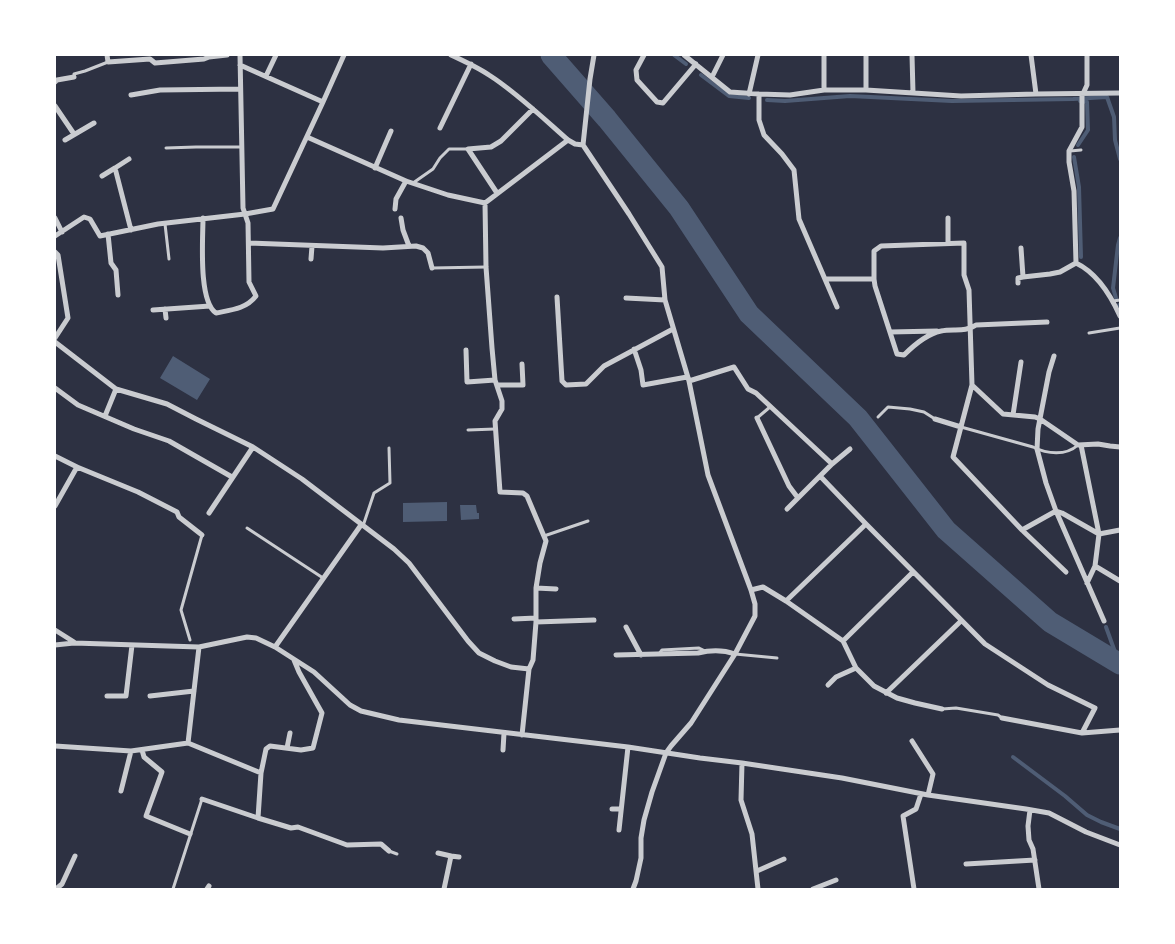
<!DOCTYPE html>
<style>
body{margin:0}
#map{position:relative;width:1175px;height:944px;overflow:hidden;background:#2d3142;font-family:"Roboto Condensed",sans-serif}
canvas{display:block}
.frame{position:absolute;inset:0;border:56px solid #fff;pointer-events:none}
</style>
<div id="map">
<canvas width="1175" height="944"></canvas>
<div class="frame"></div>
</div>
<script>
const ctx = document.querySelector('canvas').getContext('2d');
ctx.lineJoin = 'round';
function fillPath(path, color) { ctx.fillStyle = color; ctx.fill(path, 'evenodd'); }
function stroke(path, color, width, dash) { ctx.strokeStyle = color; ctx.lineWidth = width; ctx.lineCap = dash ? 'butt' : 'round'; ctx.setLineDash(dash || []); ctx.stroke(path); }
const water = new Path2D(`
 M 173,356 L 210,379 L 197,400 L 160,378 Z
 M 447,502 L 447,521 L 403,522 L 403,503 Z
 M 460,505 L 476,505 L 477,513 L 479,513 L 479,519 L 461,520 Z`);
const stream = new Path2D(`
 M 674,55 L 686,64
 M 701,75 L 729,96 L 749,98
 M 767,100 L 785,101 L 850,96 L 952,101 L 1073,99 L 1107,97 L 1114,117 L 1115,140 L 1120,159
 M 1078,145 L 1088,130 L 1087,102 L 1080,101
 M 1074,157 L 1079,187 L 1081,257
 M 1116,298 L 1113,288 L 1118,245 L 1120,238
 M 1119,305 L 1120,306
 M 1106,627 L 1119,663
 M 1013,757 L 1065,796 L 1087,815 L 1101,822 L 1120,829`);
const river = new Path2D(`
 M 551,55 L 607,119 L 679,208 L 749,314 L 858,418 L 946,530 L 1050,622 L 1120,664`);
const service = new Path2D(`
 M 74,77 L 74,74 L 85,71 L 108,62
 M 166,148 L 196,147 L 242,147
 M 1070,151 L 1081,150
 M 413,183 L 433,169 L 440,158 L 449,149 L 468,149
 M 165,224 L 169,259
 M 432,268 L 486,267
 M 1113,301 L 1120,300
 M 1089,333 L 1120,328
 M 878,417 L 888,407 L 910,409 L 924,412 L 935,419
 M 757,418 L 770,407
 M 961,427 L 1033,447 C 1047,454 1066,456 1078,445
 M 468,430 L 495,429
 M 363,526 L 374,493 L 390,483 L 389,448
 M 247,528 L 323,578
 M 544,536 L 588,521
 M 190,640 L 181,610 L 202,535
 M 659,654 L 662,650 L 699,648 L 705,651
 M 735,654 L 777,658
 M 942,709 L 956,708 L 998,715 L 1002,718
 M 389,851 L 397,854
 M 173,889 L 202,799`);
const minor = new Path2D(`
 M 107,55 L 108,62 L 150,59 L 155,63 L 204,59 L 209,57 L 227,55
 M 451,55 C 464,61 477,67 489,75 C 516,92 544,119 568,140 L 575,144 L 583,145
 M 594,55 L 590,79 L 583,145 L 629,214 L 662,267 L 665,300 L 689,381 L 708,475 L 751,590 L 755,604 L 755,616 L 735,654 L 691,723 L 671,746 L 666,753 L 652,792 L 644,820 L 641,838 L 641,858 L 636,881 L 633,889
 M 644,55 L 636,70 L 637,80 L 657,102 L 663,103 L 696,64
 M 684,55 L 730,92 L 759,94 L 790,95 L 824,90 L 866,90 L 961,96 L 1036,94 L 1120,93
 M 912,55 L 913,93
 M 1031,55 L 1036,94
 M 240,65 L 323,102
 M 266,76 L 276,55
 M 712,77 L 723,55
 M 55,82 L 57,80 L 74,77
 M 824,90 L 824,55
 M 866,90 L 866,55
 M 749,94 L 758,55
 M 759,94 L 759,120 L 764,135 L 782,154 L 794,170 L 799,219 L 837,307
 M 131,95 L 160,90 L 240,89
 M 55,106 L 74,134
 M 440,128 L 471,64
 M 307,137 L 406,181 L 448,195 L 485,203 L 568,140
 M 65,140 L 94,123
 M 129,159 L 115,168 L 131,230
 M 375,168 L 391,131
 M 102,176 L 115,168
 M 497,193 L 468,149 L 491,147 L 501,141 L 533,109
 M 485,203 L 486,267 L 492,348 L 495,380 L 502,401 L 502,409 L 495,421 L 500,492 L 523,493 L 527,496 L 546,541 L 540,563 L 536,588 L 536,622 L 533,660 L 529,669 L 522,735
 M 395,209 L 396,199 L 406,181
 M 55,218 L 62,232
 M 203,218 C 203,238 198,301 216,313 C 231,310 246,309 256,296 L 249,282 L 248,223 L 243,208 L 240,55
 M 401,218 L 403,230 L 409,246
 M 948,218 L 948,243
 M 108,234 L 111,263 L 116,270 L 118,295
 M 55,236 L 84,217 L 90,219 L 100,236 L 158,224 L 245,214 L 273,209 L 323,102 L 344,55
 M 249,243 L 383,248 L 416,246 L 423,248 L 428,253 L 432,268
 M 1021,248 L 1023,277 L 1050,274 L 1060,272 L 1076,263 L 1074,191 L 1069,162 L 1069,151 L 1082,127 L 1082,96 L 1087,85 L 1087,55
 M 55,252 L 58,255 L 68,318 L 55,338
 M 311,259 L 312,246
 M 1076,263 C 1097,273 1111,296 1120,316
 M 825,279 L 874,279 L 875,286 L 897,354 L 904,355 C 914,345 927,334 941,331 C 953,328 965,333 976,325 L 1047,322
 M 874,279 L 874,251 L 881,246 L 964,243 L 964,275 L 969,290 L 972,385 L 953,457 L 1022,530 L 1066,572
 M 1018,283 L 1018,278 L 1023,277
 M 557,297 L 562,381 L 566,385 L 586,384 L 604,366 L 673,329
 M 626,298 L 665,300
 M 165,309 L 166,318
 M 153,310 L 210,306
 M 890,332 L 937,331
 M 55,342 L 116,389 L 167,404 L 196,419 L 253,447 L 302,479 L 394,549 L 409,563 L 468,641 L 479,653 L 495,661 L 511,667 L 529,669
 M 634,349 L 641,370 L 643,385 L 687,377
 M 466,350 L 467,382 L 495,380
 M 1054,356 L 1049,372 L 1038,429 L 1037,449 L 1046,483 L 1056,511 L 1104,621
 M 689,381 L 734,367 L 748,389 L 756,393 L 832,464
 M 497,385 L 523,385 L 522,364
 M 972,385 L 1003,414 L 1035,417 L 1040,419 L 1078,445 L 1098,444 L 1110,446 L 1120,447
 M 55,388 L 78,405 L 134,429 L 169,441 L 232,477
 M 1013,415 L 1021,362
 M 105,416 L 116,389
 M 757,418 L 789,486 L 798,498
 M 935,419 L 961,427
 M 1081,445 L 1099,534
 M 55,456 L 77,467 L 138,492 L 177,512 L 179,517 L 202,535
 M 820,476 L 866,524 L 985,644 L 1048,685 L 1095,708 L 1082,733
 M 55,506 L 77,467
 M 787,509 L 832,464 L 850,449
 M 209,513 L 253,447
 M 1022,530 L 1056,511 L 1062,513 L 1099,534
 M 1095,566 L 1120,581
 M 1087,583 L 1095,566 L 1099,534 L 1120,530
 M 536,588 L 556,589
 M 751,590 L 763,587 L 786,601 L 843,641 L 856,668 L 874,686 L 897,698 L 915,703 L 942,709
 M 786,601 L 866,524
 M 514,619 L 536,618
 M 536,622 L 594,620
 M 626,627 L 641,655
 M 55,630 L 74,642
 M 843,641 L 913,572
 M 55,645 L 74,643 L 199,647 L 247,637 L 256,638 L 275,647 L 314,672 L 350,705 L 361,711 L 399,720 L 628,747 L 700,758 L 742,763 L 842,778 L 928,795 L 1026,809 L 1049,813 L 1086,832 L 1120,845
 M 275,647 L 361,525
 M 616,655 L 698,653 C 710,650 724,650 735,654
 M 828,685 L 836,677 L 856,668
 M 886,693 L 961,621
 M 107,696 L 126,696 L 132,645
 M 150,696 L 194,691
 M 1002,718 L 1082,733 L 1120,730
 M 912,741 L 933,774 L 928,795
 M 188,743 L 261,773 L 258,818 L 291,828 L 298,827 L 347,845 L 381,844 L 389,851
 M 55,746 L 131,751 L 188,743 L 199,647
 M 287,748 L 290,733
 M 142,750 L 144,757 L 162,772 L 146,816 L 190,834
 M 503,750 L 504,733
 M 742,763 L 741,800 L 752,834 L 758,889
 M 261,773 L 266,749 L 270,746 L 301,750 L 313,748 L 322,713 L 299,672 L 294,660
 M 121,791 L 131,751
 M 202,799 L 258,818
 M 612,809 L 621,809
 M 1030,810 L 1028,826 L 1029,840 L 1033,849 L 1039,889
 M 619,830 L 628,747
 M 438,853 L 451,856 L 444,889
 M 451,856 L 459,857
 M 966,864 L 1035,860
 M 757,871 L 784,859
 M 56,889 L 62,884 L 75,856
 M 207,889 L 209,886
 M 813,889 L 836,880
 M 914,889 L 903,816 L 916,809 L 921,794`);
fillPath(water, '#4f5d75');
stroke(stream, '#4f5d75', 4);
stroke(river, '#4f5d75', 21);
stroke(service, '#caccd0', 3);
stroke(minor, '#caccd0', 5);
</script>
